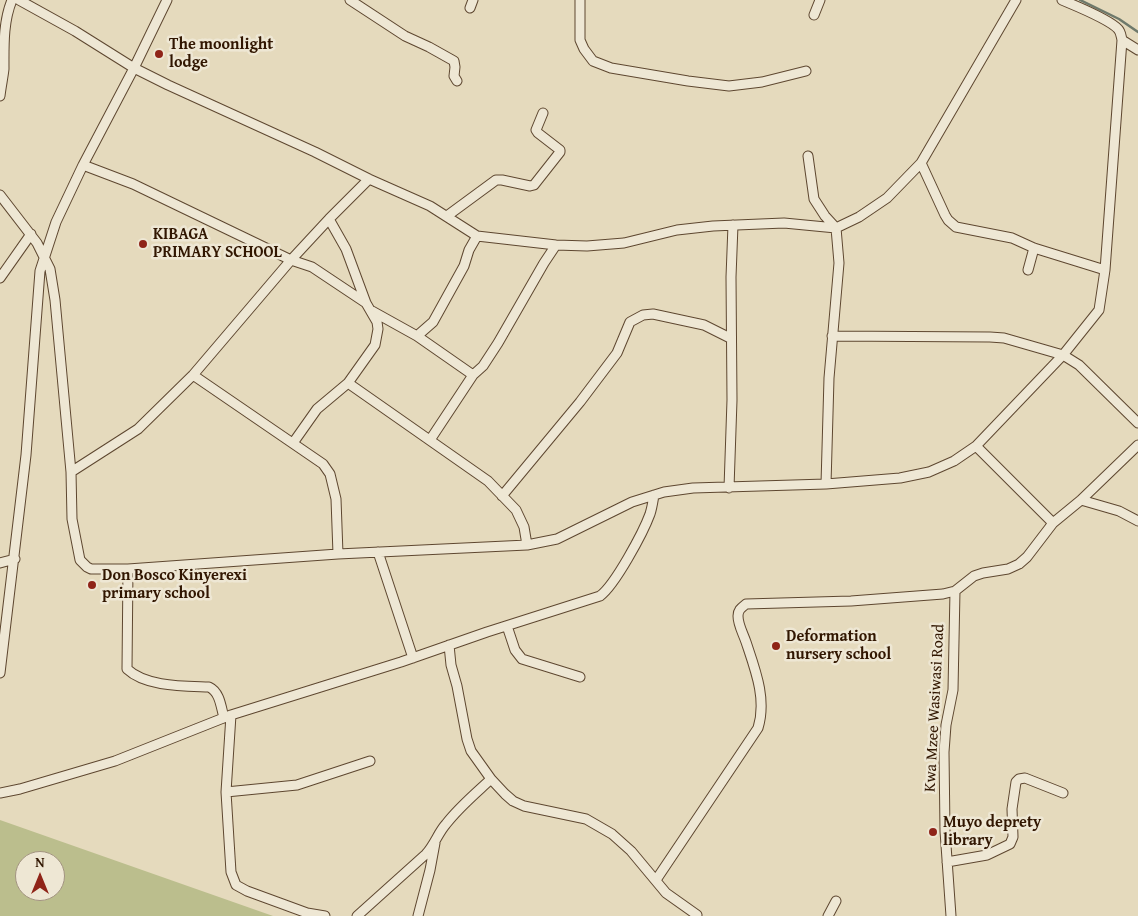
<!DOCTYPE html>
<style>
body{margin:0}
#map{position:relative;width:1138px;height:916px;overflow:hidden;background:#e5dabd;font-family:"Gentium Book Plus",serif}
canvas{display:block}
.north{position:absolute;left:15px;top:851px;width:50px;height:50px;box-sizing:border-box;background:#eee7d4;border:1px solid #a29380;border-radius:50%;rotate:0deg;font-size:14px;font-weight:700;line-height:20px;text-align:center;color:#311601}
.north::after{content:'';display:block;margin:auto;width:18px;height:22px;background:#8f2418;clip-path:polygon(50% 0,100% 100%,50% 72%,0 100%)}
</style>
<div id="map">
<canvas width="1138" height="916"></canvas>
<div class="north">N</div>
</div>
<script>
const ctx = document.querySelector('canvas').getContext('2d');
ctx.lineJoin = 'round';
function fillPath(path, color) { ctx.fillStyle = color; ctx.fill(path, 'evenodd'); }
function stroke(path, color, width, dash) { ctx.strokeStyle = color; ctx.lineWidth = width; ctx.lineCap = dash ? 'butt' : 'round'; ctx.setLineDash(dash || []); ctx.stroke(path); }
function write(font, color, halo, rows, align = 'center') {
  ctx.font = font + ' "Gentium Book Plus",serif'; ctx.lineWidth = 5; ctx.setLineDash([]); ctx.textBaseline = 'middle'; ctx.strokeStyle = halo; ctx.fillStyle = color; for (const [text, x, y, turn = 0] of rows) {
    ctx.save(); ctx.translate(x, y); ctx.rotate((+turn || 0) * Math.PI / 180); ctx.textAlign = isNaN(turn) ? turn : align; if (halo) ctx.strokeText(text, 0, 0); ctx.fillText(text, 0, 0); ctx.restore();
  }
}
const green = new Path2D(`
 M 0,820 L 273,916 L 0,916 ZM 25,861 L 55,861 L 55,891 L 25,891 Z`);
const stream = new Path2D(`
 M 1080,0 L 1119,19 L 1138,32`);
const minor = new Path2D(`
 M 19,0 L 75,31 L 134,68 L 168,85 L 315,152 L 369,179 L 430,206 L 477,236 L 556,245 L 587,246 L 624,243 L 677,230 L 713,226 L 784,223 L 836,228 L 859,217 L 887,198 L 921,163 L 1016,0
 M 350,0 L 405,36 L 429,47 L 454,61 L 455,67 L 454,76 L 457,81
 M 580,0 L 580,40 L 584,49 L 593,61 L 611,68 L 688,81 L 729,86 L 762,82 L 806,71
 M 470,8 L 473,0
 M 814,15 L 820,0
 M 1122,40 L 1138,50
 M 0,96 C 1,87 3,78 4,69 C 4,46 3,22 12,0
 M 808,156 L 814,199 L 825,216 L 836,228 L 839,263 L 829,378 L 826,484
 M 921,163 L 945,215 L 948,220 L 956,227 L 1012,238 L 1034,248 L 1105,270
 M 83,165 L 133,184 L 291,260 L 312,267 L 366,303 L 377,322 L 378,329 L 375,345 L 348,383 L 317,409 L 293,443
 M 0,195 L 37,243 L 50,269 L 55,300 L 71,472 L 72,519 L 80,560 L 87,567 L 91,569 L 128,569 L 338,554 L 527,545 L 557,539 L 632,502 L 664,492 L 693,488 L 826,484 L 900,478 L 929,472 L 954,461 L 976,446 L 1063,355 L 1099,310 L 1105,270 L 1122,40 C 1121,36 1121,32 1118,29 C 1109,19 1076,6 1062,0
 M 447,216 L 496,180 L 502,180 L 530,186 L 534,185 L 560,152 L 560,150 L 538,133 L 536,130 L 543,113
 M 329,219 L 346,249 L 366,303
 M 1028,270 L 1034,248
 M 0,278 L 31,234
 M 372,311 L 417,336 L 473,375
 M 417,336 L 433,322 L 464,266 L 469,250 L 477,236
 M 832,336 L 990,337 L 1004,338 L 1063,355 L 1079,365 L 1138,423
 M 193,375 L 323,464 L 330,474 L 336,499 L 338,554
 M 348,383 L 488,481 L 516,510 L 524,527 L 527,545
 M 430,440 L 473,375 L 483,366 L 498,343 L 544,263 L 556,245
 M 976,446 L 1053,523
 M 71,472 L 138,429 L 193,375 L 291,260 L 329,219 L 369,179
 M 729,488 L 732,400 L 731,277 L 733,225
 M 502,496 L 580,402 L 617,353 L 630,322 L 643,315 L 653,314 L 704,325 L 730,338
 M 1081,500 L 1119,511 L 1138,521
 M 378,552 L 413,658
 M 0,563 L 15,559
 M 128,569 L 127,669 C 146,687 184,686 209,687 C 220,692 221,707 224,718
 M 507,626 L 515,650 L 522,659 L 580,677
 M 449,645 L 451,665 L 457,686 L 467,739 L 471,751 L 491,779 L 505,794 L 513,801 L 524,806 L 586,819 L 612,834 L 631,851 L 666,893 L 697,915
 M 0,673 L 26,455 L 40,271 L 56,222 L 83,165 L 134,68 L 167,0
 M 231,715 L 226,792 L 231,872 L 236,885 L 247,891 L 307,913 L 325,916
 M 226,792 L 297,785 L 370,761
 M 0,793 L 20,789 L 115,761 L 231,715 L 401,662 L 487,632 L 600,596 C 615,585 643,533 650,514 C 652,508 653,501 654,495
 M 947,862 L 987,855 L 1010,844 L 1013,837 L 1012,809 L 1016,782 L 1019,779 L 1025,778 L 1063,793
 M 656,880 L 758,728 C 767,699 755,669 746,642 C 743,633 738,625 738,616 C 738,610 741,608 746,604 L 851,601 L 943,594 L 955,591 L 974,576 L 983,573 L 1008,569 L 1019,564 L 1027,557 L 1053,523 L 1081,500 L 1138,445
 M 357,916 L 426,854 C 435,844 438,833 446,824 C 459,807 476,793 491,779
 M 418,916 L 430,870 L 435,843
 M 828,916 L 836,901
 M 951,916 L 945,831 L 944,752 L 946,725 L 953,690 L 955,591`);
const markers = [
 [159,54,5,"#8f2418"],
 [143,244,5,"#8f2418"],
 [92,585,5,"#8f2418"],
 [776,646,5,"#8f2418"],
 [933,832,5,"#8f2418"]
];
const poiNames = [
 ["The moonlight",169,45],
 ["lodge",169,63],
 ["KIBAGA",153,235],
 ["PRIMARY SCHOOL",153,253],
 ["Don Bosco Kinyerexi",102,576],
 ["primary school",102,594],
 ["Deformation",786,637],
 ["nursery school",786,655],
 ["Muyo deprety",943,823],
 ["library",943,841]
];
const streetNames = [
 ["Kwa Mzee Wasiwasi Road",935,708,-87]
];
fillPath(green, '#bbbe8d');
stroke(stream, '#6e796b', 2.5);
stroke(minor, '#5e4730', 11);
stroke(minor, '#eee7d4', 9);
for (const [x, y, r, color] of markers) { const dot = new Path2D(); dot.arc(x, y, r, 0, 2 * Math.PI); ctx.fillStyle = color; ctx.fill(dot); stroke(dot, '#eee7d4', 2); }
write('bold 16px', '#311601', '#eee7d4', poiNames, 'left');
write('16px', '#311601', '#eee7d4', streetNames);
</script>
